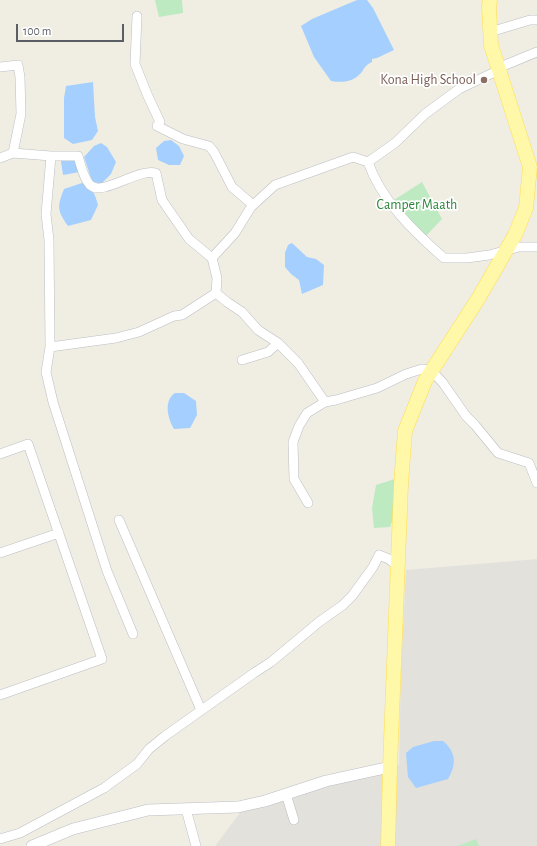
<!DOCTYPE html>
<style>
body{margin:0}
#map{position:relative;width:537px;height:846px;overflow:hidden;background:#f0eee3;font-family:"Alegreya Sans",sans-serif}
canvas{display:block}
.scale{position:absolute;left:16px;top:24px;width:108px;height:18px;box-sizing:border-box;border:2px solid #5b5f65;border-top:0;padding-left:5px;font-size:12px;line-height:14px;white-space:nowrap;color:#5b5f65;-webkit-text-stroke:3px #fff;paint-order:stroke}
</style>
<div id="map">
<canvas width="537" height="846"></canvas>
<div class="scale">100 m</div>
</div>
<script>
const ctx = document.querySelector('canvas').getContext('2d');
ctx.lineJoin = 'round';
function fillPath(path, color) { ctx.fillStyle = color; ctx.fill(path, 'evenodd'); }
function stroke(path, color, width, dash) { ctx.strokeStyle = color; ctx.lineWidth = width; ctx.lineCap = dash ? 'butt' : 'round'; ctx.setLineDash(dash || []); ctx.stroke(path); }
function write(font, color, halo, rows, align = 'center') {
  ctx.font = font + ' "Alegreya Sans",sans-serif'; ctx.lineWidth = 3.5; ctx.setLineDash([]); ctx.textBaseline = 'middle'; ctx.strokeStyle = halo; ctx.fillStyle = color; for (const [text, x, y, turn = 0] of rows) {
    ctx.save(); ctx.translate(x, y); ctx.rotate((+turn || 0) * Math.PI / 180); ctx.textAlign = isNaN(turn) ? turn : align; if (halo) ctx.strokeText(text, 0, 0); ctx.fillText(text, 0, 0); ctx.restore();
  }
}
const industrial = new Path2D(`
 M 537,559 L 537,846 L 215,846 L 242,810 L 299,789 L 399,765 L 401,670 L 406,570 Z`);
const green = new Path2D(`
 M 155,0 L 182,0 L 183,13 L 159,17 Z
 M 422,182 L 442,219 L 425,237 L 410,221 L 394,200 Z
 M 395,479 L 397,508 L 390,527 L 374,528 L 372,508 L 376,485 Z
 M 476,839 L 479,846 L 458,846 Z`);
const water = new Path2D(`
 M 357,0 L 367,0 L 373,8 L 394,50 L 377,58 L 372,59 L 372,62 C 365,65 365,68 361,73 C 353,82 342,83 331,81 L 314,57 L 301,26 L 312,19 Z
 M 93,82 L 95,117 L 98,131 L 92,140 L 73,144 L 64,138 L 64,98 L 66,86 Z
 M 171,140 L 179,146 L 184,156 L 180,165 L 169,165 L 158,160 L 156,148 L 164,141 Z
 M 101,143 L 107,147 L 116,162 L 111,174 L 101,184 L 92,181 L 84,157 L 94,146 Z
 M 79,153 L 85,171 L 63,175 L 60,155 Z
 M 82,183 C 93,188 95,194 98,205 L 91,220 L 68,226 C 57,210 57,207 64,189 Z
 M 292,243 L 307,257 L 316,259 L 324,265 L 323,285 L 302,294 L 299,280 L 291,274 L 285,267 L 285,253 L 288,245 Z
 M 175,393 L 184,393 L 196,401 L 197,415 L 190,428 L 174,429 C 168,419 163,401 175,393 Z
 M 434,741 L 443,741 C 456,752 457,764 448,779 L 416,788 L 408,777 L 406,753 L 413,747 Z`);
const minor = new Path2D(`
 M 137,16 L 135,64 L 147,94 L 160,122 L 157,126 L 183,139 L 209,146 L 214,152 L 232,187 L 253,205
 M 490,32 L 530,20 L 537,20
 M 0,67 L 18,65 L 20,77 L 21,114 L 13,153 L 51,156 L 46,214 L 49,240 L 50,347 L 46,372 L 53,402 L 107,571 L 133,634
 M 498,68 L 537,52
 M 51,156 L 78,156 C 81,165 83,178 90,185 C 102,197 138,168 156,173 L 162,200 L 189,239 L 212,258 L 217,278 L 216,293
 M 0,158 L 13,153
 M 368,162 C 381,200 414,232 444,258 L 467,258 L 489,255 L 519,247 L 537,247
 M 368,162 L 395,143 L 425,114 L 459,89 L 499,70
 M 212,258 L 235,233 L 251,207 L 275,185 L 353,157 L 368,162
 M 216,293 L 227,302 L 242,312 L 258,330 L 278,343 L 298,363 L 325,402
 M 50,347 L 116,338 L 139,332 L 174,316 L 182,315 L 216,293
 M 242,360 L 268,352 L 278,343
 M 0,454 L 28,444 L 102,659 L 0,695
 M 308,503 L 294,479 L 293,442 L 299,426 L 307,413 L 325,402 L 336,400 L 377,388 L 406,374 L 422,369 L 432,371 L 443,383 L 466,416 L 475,425 L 498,453 L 529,463 L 537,483
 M 119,520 L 201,710
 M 0,553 L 59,533
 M 286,794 L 294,820
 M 186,809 L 196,846
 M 0,839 L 20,833 L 104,788 L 137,764 L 149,749 L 165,736 L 254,673 L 271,662 L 319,622 L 343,605 L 352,596 L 373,567 L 379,555 L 389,559 L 398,567`);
const tertiary = new Path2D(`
 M 32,846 L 73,829 L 148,810 L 238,807 L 265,801 L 326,781 L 390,767`);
const primary = new Path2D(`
 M 388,846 L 390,767 L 401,484 L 405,431 L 425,381 L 478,299 L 515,235 L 526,208 L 530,167 L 491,45 L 489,7 L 490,0`);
const markers = [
 [484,80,4,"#8d6e63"]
];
const educationNames = [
 ["Kona High School",476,80]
];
const parkNames = [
 ["Camper Maath",417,205]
];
fillPath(industrial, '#e3e1db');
fillPath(green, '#bdeac1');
fillPath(water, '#a4cfff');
stroke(minor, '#bbbdc3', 10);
stroke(tertiary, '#bbbdc3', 12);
stroke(primary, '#ffdc4d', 15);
stroke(minor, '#fff', 9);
stroke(tertiary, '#fff', 11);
stroke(primary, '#fff8a9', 14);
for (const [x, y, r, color] of markers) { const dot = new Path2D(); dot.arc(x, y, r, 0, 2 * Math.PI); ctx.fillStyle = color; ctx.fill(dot); stroke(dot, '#fff', 1.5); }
write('14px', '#785e54', '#fff', educationNames, 'right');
write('14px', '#2c8438', '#fff', parkNames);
</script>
